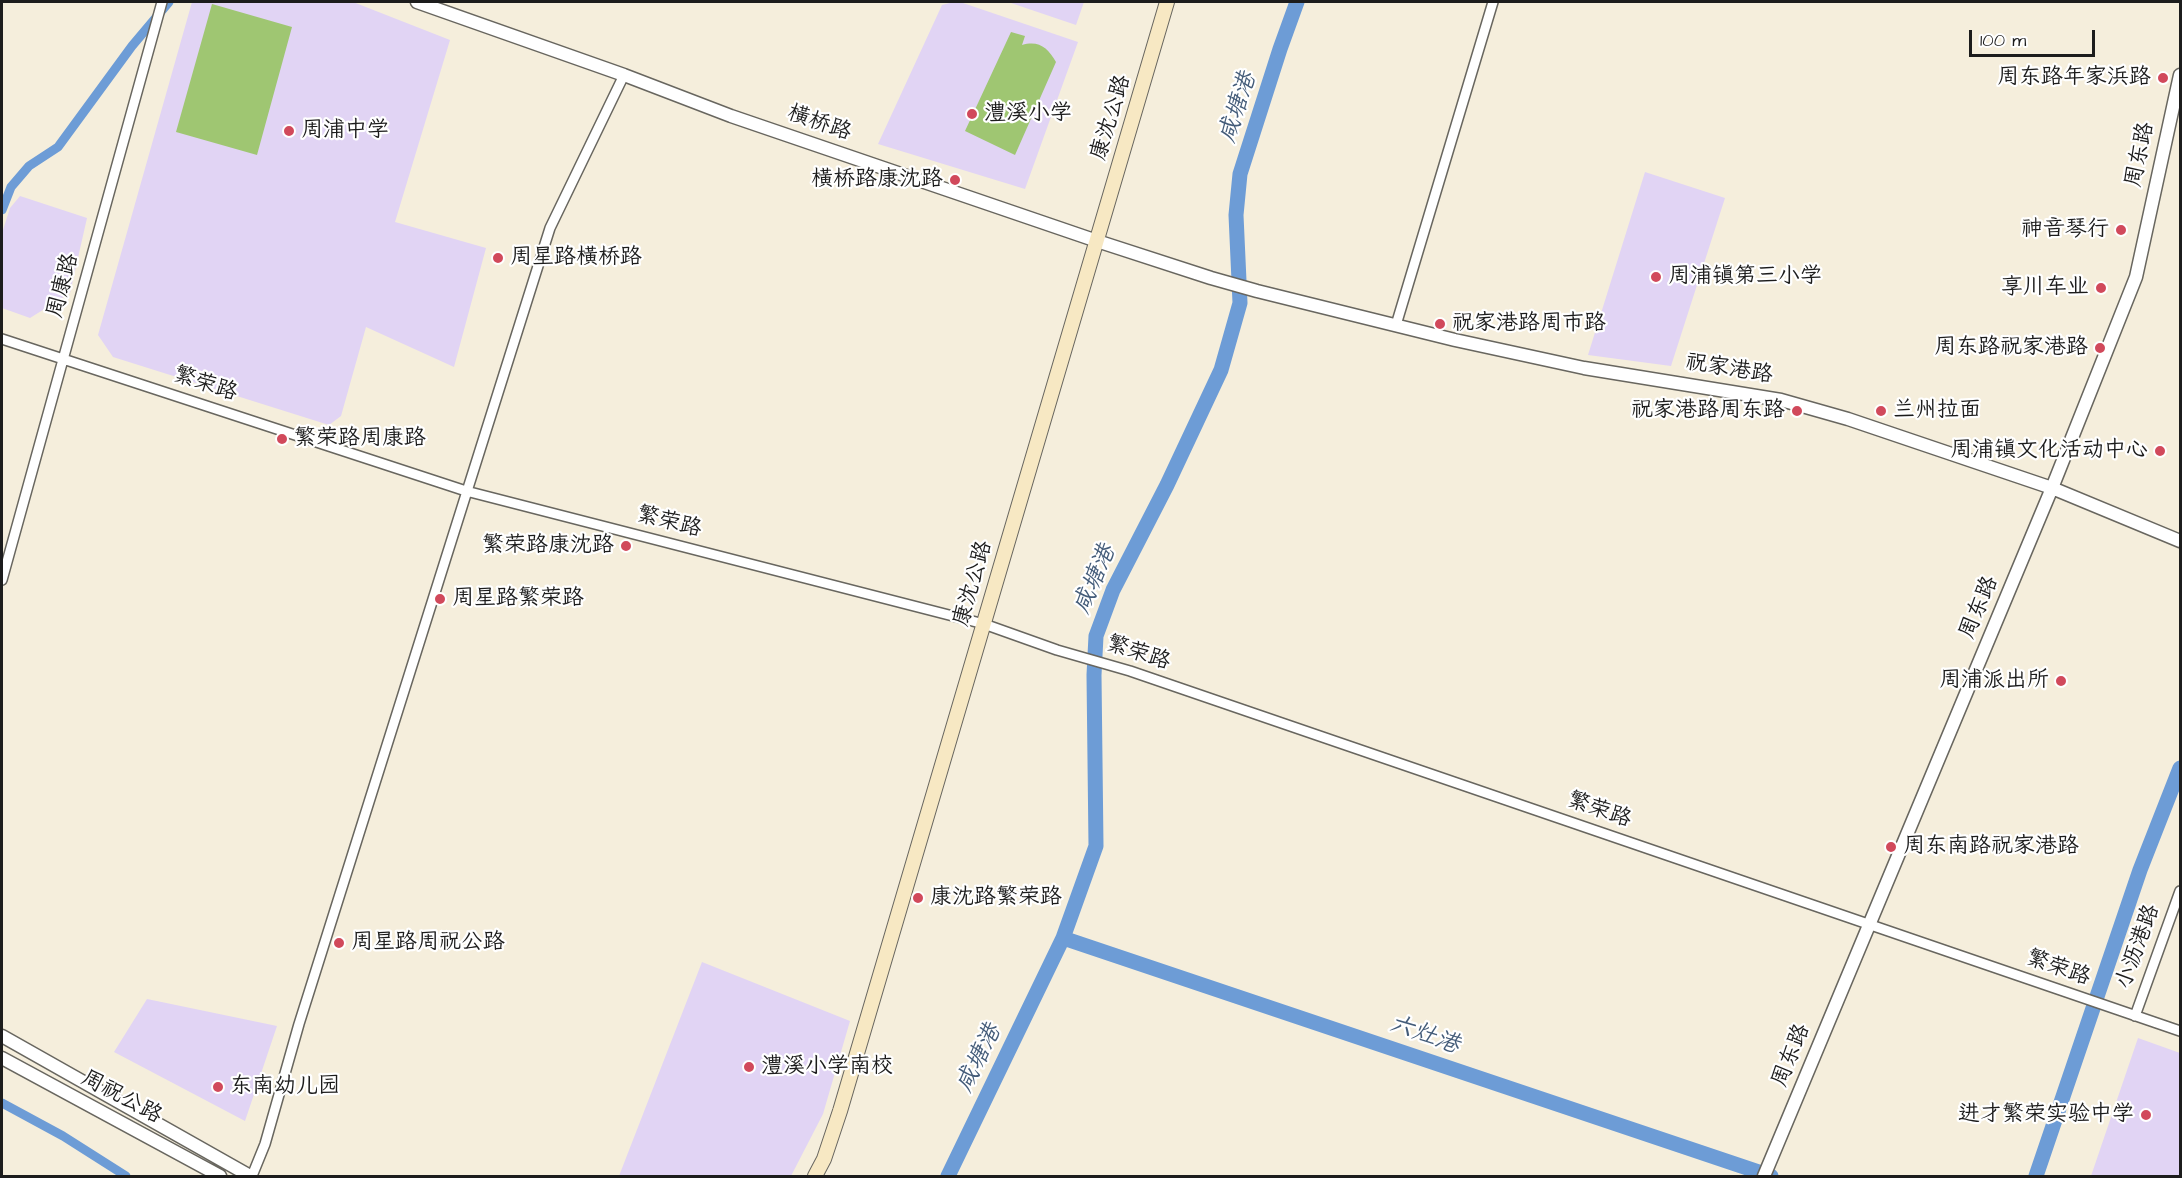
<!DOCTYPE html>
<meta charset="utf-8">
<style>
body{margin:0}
#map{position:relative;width:2182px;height:1178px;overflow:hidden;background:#f5eedc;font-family:"Architects Daughter",sans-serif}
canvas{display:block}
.frame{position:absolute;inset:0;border:3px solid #1c1c1c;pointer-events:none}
.scale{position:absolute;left:1969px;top:30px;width:126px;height:27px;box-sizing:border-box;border:3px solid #1c1c1c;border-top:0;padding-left:8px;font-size:18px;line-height:21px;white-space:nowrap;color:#1c1c1c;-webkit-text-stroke:4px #fff;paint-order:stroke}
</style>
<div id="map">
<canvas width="2182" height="1178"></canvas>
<div class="frame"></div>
<div class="scale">100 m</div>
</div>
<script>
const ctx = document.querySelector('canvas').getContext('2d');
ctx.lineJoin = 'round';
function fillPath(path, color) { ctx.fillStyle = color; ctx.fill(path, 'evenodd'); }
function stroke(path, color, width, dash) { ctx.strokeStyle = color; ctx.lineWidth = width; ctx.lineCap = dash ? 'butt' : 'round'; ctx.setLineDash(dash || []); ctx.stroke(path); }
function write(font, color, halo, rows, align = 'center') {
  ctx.font = font + ' "Architects Daughter","LXGW WenKai TC",sans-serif'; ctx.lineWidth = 4.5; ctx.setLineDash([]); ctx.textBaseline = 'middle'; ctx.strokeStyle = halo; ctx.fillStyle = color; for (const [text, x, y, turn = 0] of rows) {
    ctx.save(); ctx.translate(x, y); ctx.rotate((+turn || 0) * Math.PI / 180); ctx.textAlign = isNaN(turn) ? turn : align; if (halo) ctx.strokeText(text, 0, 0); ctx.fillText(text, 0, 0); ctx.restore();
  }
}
const built = new Path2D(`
 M 192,2 L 353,2 L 450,40 L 395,222 L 486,248 L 454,367 L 366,327 L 341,416 L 329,425 L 113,357 L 98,335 Z
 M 954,2 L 960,2 L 1078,42 L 1025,189 L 878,144 L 942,5 Z
 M 1008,2 L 1084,2 L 1076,25 Z
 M 1645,172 L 1725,198 L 1671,366 L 1588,355 Z
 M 20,196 L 87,218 L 70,293 L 30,318 L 2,308 L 2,233 L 10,208 Z
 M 702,962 L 850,1021 L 823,1114 L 791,1176 L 619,1176 Z
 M 147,999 L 277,1026 L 245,1121 L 114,1052 Z
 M 2138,1038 L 2180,1053 L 2180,1176 L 2091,1176 Z`);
const green = new Path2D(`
 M 212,4 L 292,27 L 257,155 L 176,132 Z
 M 1011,32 L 1025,36 L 1022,45 C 1039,40 1048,48 1056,62 L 1015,155 L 965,131 Z`);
const canal = new Path2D(`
 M 2,210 L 11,187 L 29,166 L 58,147 L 132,46 L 169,2
 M 2,1103 L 63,1136 L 126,1176`);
const river = new Path2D(`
 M 1063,938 L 1771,1176
 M 948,1176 L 1063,938 L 1096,846 L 1094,675 L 1096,636 L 1113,590 L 1167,485 L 1221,370 L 1240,303 L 1236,215 L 1240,174 L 1280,49 L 1297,2
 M 2036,1176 L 2140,870 L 2180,768`);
const minor = new Path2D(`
 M 1396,325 L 1493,2
 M 2,339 L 466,491 L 984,624 L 1057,650 L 1130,671 L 2180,1031
 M 2,580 L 162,2
 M 2135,1016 L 2180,891
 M 252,1176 L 265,1144 L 299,1024 L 550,228 L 624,75`);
const tertiary = new Path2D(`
 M 417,2 L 624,75 L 731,116 L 1097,241 L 1211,278 L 1257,291 L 1455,340 L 1584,368 L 1781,400 L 1848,419 L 2052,488 L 2180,541
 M 2,1036 L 250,1176
 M 2,1058 L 220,1176
 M 1764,1176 L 2052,488 L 2136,277 L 2180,75`);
const secondary = new Path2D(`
 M 815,1176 L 824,1159 L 840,1111 L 1167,2`);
const markers = [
 [2163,78,6,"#d1495b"],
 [972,114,6,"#d1495b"],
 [289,131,6,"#d1495b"],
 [955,180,6,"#d1495b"],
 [2121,230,6,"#d1495b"],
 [498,258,6,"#d1495b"],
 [1656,277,6,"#d1495b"],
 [2101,288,6,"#d1495b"],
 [1440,324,6,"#d1495b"],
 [2100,348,6,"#d1495b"],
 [1797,411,6,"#d1495b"],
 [1881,411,6,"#d1495b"],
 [282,439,6,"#d1495b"],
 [2160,451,6,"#d1495b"],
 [626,546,6,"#d1495b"],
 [440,599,6,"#d1495b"],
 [2061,681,6,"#d1495b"],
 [1891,847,6,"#d1495b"],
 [918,898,6,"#d1495b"],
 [339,943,6,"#d1495b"],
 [749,1067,6,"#d1495b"],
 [218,1087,6,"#d1495b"],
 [2146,1115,6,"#d1495b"]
];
const poiNames = [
 ["周东路年家浜路",2151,78,"right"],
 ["澧溪小学",984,114],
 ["周浦中学",301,131],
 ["横桥路康沈路",943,180,"right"],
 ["神音琴行",2109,230,"right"],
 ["周星路横桥路",510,258],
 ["周浦镇第三小学",1668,277],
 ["享川车业",2089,288,"right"],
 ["祝家港路周市路",1452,324],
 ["周东路祝家港路",2088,348,"right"],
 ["祝家港路周东路",1785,411,"right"],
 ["兰州拉面",1893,411],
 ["繁荣路周康路",294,439],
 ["周浦镇文化活动中心",2148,451,"right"],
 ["繁荣路康沈路",614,546,"right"],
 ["周星路繁荣路",452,599],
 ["周浦派出所",2049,681,"right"],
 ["周东南路祝家港路",1903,847],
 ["康沈路繁荣路",930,898],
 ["周星路周祝公路",351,943],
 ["澧溪小学南校",761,1067],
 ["东南幼儿园",230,1087],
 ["进才繁荣实验中学",2134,1115,"right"]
];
const streetNames = [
 ["康沈公路",1112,118,-73],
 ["横桥路",819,124,19],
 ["周东路",2141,155,-78],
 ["周康路",64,286,-75],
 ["祝家港路",1729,370,9],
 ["繁荣路",205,385,18],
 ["繁荣路",669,523,14],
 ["康沈公路",974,584,-74],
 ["周东路",1980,608,-67],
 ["繁荣路",1138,654,18],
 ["繁荣路",1599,811,19],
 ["小沥港路",2139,947,-70],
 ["繁荣路",2058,969,19],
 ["周东路",1792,1056,-68],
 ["周祝公路",121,1098,28]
];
const waterNames = [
 ["咸塘港",1239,108,-72],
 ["咸塘港",1096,580,-67],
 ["六灶港",1424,1036,19],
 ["咸塘港",980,1059,-64]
];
fillPath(built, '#e1d4f4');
fillPath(green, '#9fc672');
stroke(canal, '#6d9cd6', 9);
stroke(river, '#6d9cd6', 15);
stroke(minor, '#68665f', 12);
stroke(tertiary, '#68665f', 15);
stroke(secondary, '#68665f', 16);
stroke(minor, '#fff', 9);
stroke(tertiary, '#fff', 12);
stroke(secondary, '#f7e8c3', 14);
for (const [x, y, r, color] of markers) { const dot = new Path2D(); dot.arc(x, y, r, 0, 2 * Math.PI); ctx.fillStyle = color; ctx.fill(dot); stroke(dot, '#fff', 2); }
write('22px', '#1c1c1c', '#fff', poiNames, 'left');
write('22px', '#1c1c1c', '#fff', streetNames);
write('italic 24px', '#445c79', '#fff', waterNames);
</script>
